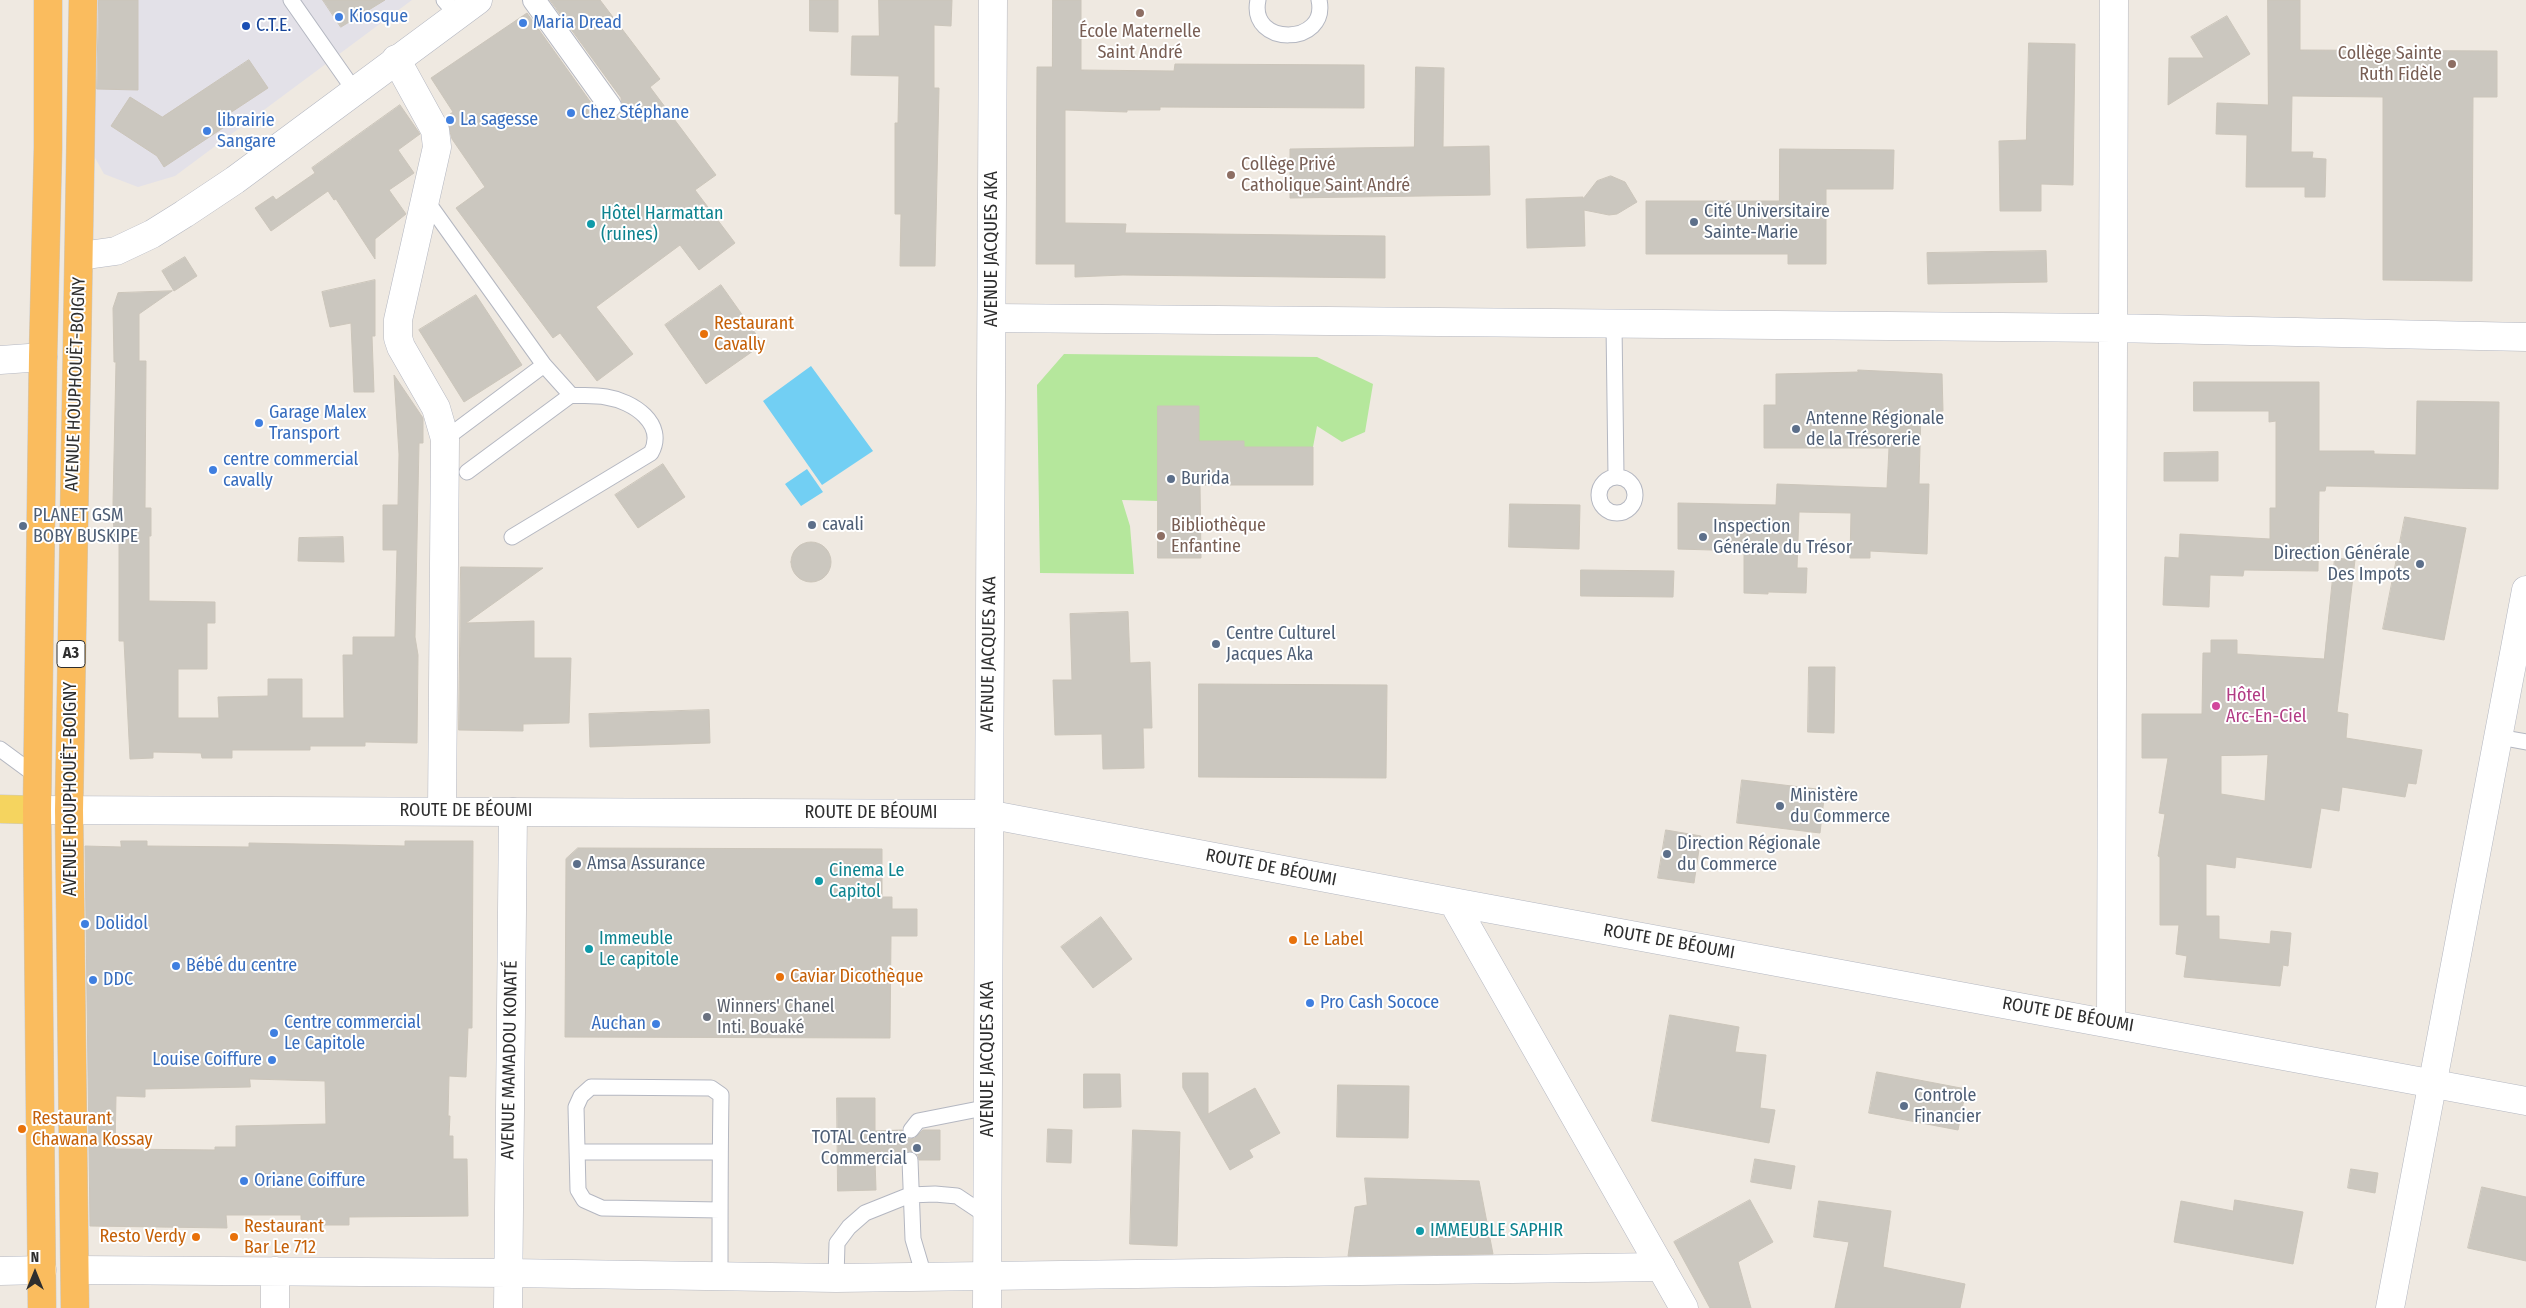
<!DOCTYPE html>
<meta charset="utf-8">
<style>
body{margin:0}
#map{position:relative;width:2526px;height:1308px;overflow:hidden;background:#efe9e1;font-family:"Fira Sans Condensed",sans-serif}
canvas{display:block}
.north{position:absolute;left:10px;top:1248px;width:50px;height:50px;-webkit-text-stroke:4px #fff;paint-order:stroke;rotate:0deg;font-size:14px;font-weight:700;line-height:20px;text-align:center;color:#2e2e2e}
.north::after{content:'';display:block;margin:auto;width:18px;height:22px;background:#2e2e2e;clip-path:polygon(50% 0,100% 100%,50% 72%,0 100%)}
</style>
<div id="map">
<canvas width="2526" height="1308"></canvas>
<div class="north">N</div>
</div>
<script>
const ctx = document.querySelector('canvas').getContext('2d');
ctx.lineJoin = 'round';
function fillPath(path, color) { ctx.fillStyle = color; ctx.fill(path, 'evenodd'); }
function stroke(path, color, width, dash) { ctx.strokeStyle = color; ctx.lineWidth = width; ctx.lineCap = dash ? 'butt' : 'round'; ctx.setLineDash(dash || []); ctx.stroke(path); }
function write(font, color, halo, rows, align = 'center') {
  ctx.font = font + ' "Fira Sans Condensed",sans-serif'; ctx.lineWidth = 4; ctx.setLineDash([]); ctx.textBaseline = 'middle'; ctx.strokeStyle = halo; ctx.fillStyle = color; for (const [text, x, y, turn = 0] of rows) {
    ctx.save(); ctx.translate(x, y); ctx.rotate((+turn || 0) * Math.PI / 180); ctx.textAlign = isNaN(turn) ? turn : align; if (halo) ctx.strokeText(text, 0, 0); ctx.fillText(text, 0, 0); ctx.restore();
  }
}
const industrial = new Path2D(`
 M 84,0 L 412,0 L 175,176 L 138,187 L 104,174 L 89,147 Z`);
const green = new Path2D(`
 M 1064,354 L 1317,357 L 1373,384 L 1365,432 L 1342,442 L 1317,426 L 1313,447 L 1244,447 L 1243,441 L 1199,441 L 1199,406 L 1158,406 L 1158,501 L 1122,500 L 1130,526 L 1134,574 L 1040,573 L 1037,385 Z`);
const water = new Path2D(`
 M 811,366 L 873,451 L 822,485 L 763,401 Z
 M 807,469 L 823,492 L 801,506 L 785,484 Z`);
const building = new Path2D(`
 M 99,0 L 138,0 L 138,90 L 97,89 Z
 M 323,0 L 385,0 L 341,27 Z
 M 550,0 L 600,0 L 660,79 L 650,87 L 716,175 L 695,190 L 735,243 L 699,270 L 680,245 L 596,307 L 633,354 L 597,381 L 560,333 L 553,338 L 456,208 L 485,187 L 452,139 L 446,117 L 453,112 L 431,78 L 527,13 L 599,114 L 605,118 L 617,117 L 622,111 L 621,98 Z
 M 810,0 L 838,0 L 838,32 L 810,31 Z
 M 879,0 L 952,0 L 951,26 L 934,25 L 934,88 L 939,88 L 935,266 L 900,266 L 901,214 L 895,214 L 895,123 L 898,123 L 899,76 L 851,75 L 852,36 L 879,36 Z
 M 1053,0 L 1081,0 L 1081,70 L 1174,71 L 1175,64 L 1364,65 L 1364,108 L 1160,107 L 1160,110 L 1127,110 L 1127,112 L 1065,110 L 1065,223 L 1126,224 L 1125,233 L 1385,236 L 1385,278 L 1123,275 L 1075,277 L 1075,264 L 1036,264 L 1037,67 L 1052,67 Z
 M 2268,0 L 2300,0 L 2300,50 L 2497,51 L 2497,97 L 2473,97 L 2472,281 L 2383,280 L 2383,97 L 2292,96 L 2291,152 L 2313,152 L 2312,158 L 2326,159 L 2325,197 L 2305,197 L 2305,187 L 2246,187 L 2247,135 L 2216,134 L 2217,103 L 2268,105 Z
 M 2227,16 L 2250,54 L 2168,105 L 2169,58 L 2204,58 L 2191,37 Z
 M 2029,43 L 2075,44 L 2073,185 L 2041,184 L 2041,211 L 2000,211 L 1999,141 L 2026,140 Z
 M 249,60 L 268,88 L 227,115 L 232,122 L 164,167 L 157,156 L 111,126 L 130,97 L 162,117 Z
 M 1416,67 L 1444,68 L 1443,147 L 1489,146 L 1490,195 L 1290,198 L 1290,149 L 1414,147 Z
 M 400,105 L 420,134 L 398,150 L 414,173 L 389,190 L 406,214 L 375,239 L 375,259 L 336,199 L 334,200 L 328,191 L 271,231 L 255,208 L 273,196 L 276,200 L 315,173 L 312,168 Z
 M 1780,149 L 1894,150 L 1893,189 L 1826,189 L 1826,264 L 1788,264 L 1788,254 L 1646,254 L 1646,201 L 1779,201 Z
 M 1611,176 L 1625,182 L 1637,202 L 1617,214 L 1609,215 L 1584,210 L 1585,246 L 1527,248 L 1526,199 L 1583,197 L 1583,199 L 1597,181 Z
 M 2046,251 L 2047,282 L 1928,284 L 1927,253 Z
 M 185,257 L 197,276 L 174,291 L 162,271 Z
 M 375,280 L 375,336 L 372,336 L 374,392 L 354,392 L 351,323 L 330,327 L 322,292 Z
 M 721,285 L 763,344 L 706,384 L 665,325 Z
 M 172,291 L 139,314 L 139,361 L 146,361 L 145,508 L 151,508 L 151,536 L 149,536 L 149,601 L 215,602 L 215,623 L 207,623 L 207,669 L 178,669 L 178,718 L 219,718 L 218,697 L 268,696 L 268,679 L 302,679 L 302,718 L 344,718 L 343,655 L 353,655 L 353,637 L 395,637 L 397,550 L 383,550 L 383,505 L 398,505 L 399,454 L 394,375 L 423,418 L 423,443 L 419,443 L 415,637 L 418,655 L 417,743 L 365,742 L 365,746 L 310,746 L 310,750 L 232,750 L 232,758 L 202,758 L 201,753 L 153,752 L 153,758 L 130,759 L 124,641 L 119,641 L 119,537 L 114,537 L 113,504 L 116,362 L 114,362 L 113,308 L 118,293 Z
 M 476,295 L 522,365 L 464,402 L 419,330 Z
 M 1858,370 L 1942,374 L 1943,411 L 1921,412 L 1919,484 L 1929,484 L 1927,554 L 1870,551 L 1870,558 L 1850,558 L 1851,513 L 1799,512 L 1797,568 L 1807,568 L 1806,593 L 1768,592 L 1768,594 L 1744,593 L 1744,551 L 1678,549 L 1678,503 L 1776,505 L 1777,484 L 1887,488 L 1889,448 L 1764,448 L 1764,405 L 1776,405 L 1776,374 L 1858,372 Z
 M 2194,382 L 2319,382 L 2319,451 L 2374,451 L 2374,454 L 2416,455 L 2417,401 L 2499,402 L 2498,489 L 2326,486 L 2325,491 L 2319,491 L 2318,571 L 2244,570 L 2243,576 L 2210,575 L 2209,607 L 2163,605 L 2165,557 L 2179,558 L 2180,534 L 2270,539 L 2270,508 L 2276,508 L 2276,421 L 2269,422 L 2269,411 L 2194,411 Z
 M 1158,406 L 1199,406 L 1199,441 L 1244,441 L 1244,447 L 1313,447 L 1313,485 L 1200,485 L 1201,558 L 1158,558 Z
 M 2218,452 L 2218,481 L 2164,481 L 2164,453 Z
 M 663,464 L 685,497 L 638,528 L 615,495 Z
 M 1510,504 L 1580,505 L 1579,549 L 1509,547 Z
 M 2405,517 L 2466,528 L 2444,640 L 2383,629 Z
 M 343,537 L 344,562 L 298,561 L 299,538 Z
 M791 562a20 20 0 1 1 40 0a20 20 0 1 1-40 0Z
 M 2335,558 L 2355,560 L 2337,712 L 2348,714 L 2346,738 L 2422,750 L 2416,784 L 2408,783 L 2405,797 L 2342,787 L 2339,811 L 2321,808 L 2311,868 L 2236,857 L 2235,868 L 2206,864 L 2206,916 L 2219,916 L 2219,939 L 2270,944 L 2271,931 L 2291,933 L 2288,966 L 2283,965 L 2280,986 L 2184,977 L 2187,956 L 2176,954 L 2179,925 L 2160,925 L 2160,857 L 2158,856 L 2165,814 L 2159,813 L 2168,758 L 2142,758 L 2142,714 L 2202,714 L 2203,653 L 2211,653 L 2211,640 L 2237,640 L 2237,654 L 2324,659 ZM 2268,755 L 2265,801 L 2221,794 L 2221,756 Z
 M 461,567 L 543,568 L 466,623 L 534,621 L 534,658 L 571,658 L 569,723 L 523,724 L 523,731 L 459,730 Z
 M 1581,570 L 1674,571 L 1673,597 L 1581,596 Z
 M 1128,612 L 1130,663 L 1150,662 L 1152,728 L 1143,728 L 1144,768 L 1103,769 L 1102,734 L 1055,735 L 1053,680 L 1072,680 L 1070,614 Z
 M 1809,667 L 1835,667 L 1834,733 L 1808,732 Z
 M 1199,684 L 1387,685 L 1386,778 L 1199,777 Z
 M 709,710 L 710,743 L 590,747 L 589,714 Z
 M 1742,780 L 1825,790 L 1820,833 L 1737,823 Z
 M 1666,830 L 1701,836 L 1694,883 L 1658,878 Z
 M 121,841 L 147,841 L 147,846 L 249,847 L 249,843 L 405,846 L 405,841 L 473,841 L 472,1028 L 468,1028 L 466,1077 L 449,1076 L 448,1116 L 450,1116 L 449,1136 L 453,1136 L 453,1159 L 467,1159 L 468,1216 L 349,1217 L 349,1225 L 301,1225 L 301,1215 L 226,1215 L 227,1228 L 90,1226 L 85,846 L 121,847 ZM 250,1079 L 325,1081 L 326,1124 L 236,1126 L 236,1147 L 215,1147 L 215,1150 L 115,1149 L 116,1096 L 145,1097 L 145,1089 L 250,1087 Z
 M 578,848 L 882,849 L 882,897 L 892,897 L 892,909 L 917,909 L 917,936 L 891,936 L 890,1038 L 565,1037 L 566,859 Z
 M 1101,917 L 1132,959 L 1093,988 L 1061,947 Z
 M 1670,1015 L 1739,1027 L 1735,1052 L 1766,1055 L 1760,1108 L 1775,1110 L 1769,1143 L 1652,1121 Z
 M 1877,1072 L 1966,1089 L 1958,1130 L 1869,1113 Z
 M 1183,1073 L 1208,1073 L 1208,1114 L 1255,1088 L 1280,1133 L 1249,1150 L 1253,1157 L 1230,1170 L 1183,1088 Z
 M 1084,1074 L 1120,1074 L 1121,1107 L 1084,1108 Z
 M 1338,1085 L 1409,1086 L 1408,1138 L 1337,1137 Z
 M 837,1098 L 875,1098 L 875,1131 L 902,1130 L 905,1137 L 910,1139 L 915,1138 L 923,1130 L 940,1130 L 940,1160 L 919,1160 L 918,1155 L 910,1151 L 905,1152 L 901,1160 L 875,1160 L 876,1190 L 838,1191 Z
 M 1048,1129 L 1072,1130 L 1071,1163 L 1047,1162 Z
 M 1133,1130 L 1180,1132 L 1177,1246 L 1130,1244 Z
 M 1755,1159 L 1795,1166 L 1791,1189 L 1751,1182 Z
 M 2351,1169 L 2378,1173 L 2375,1193 L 2348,1188 Z
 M 1365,1178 L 1479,1181 L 1493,1254 L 1348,1256 L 1355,1207 L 1367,1205 Z
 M 2482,1187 L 2526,1197 L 2526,1261 L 2468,1248 Z
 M 1750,1200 L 1773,1242 L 1738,1262 L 1751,1308 L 1710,1308 L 1674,1242 Z
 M 2235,1200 L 2303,1212 L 2293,1264 L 2174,1242 L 2181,1201 L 2233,1211 Z
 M 1819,1201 L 1891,1211 L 1883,1267 L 1965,1284 L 1960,1308 L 1835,1308 L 1849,1242 L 1814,1237 Z`);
const service = new Path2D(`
 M 291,0 L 354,90
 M 444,0 L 457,15
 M 1258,0 C 1248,47 1329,46 1319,0
 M 426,200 L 544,365 L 571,395 C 582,396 594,395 606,397 C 633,401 667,424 651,453 L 512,537
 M 1614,325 L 1616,476
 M 445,439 L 544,365
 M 467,472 L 571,395
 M1599 495a18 18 0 1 1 36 0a18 18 0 1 1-36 0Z
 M 2499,737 L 2526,742
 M 0,749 L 38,777
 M 911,1130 L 918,1121 L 989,1107
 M 577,1152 L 720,1152
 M 910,1160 L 913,1239 L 924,1276
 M 720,1277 C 720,1216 720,1155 721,1095 L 711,1088 L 591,1087 L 581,1096 L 576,1107 L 578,1190 L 584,1200 L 602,1208 L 720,1210
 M 836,1278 L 837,1243 L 849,1227 L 865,1213 L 910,1195 L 935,1194 L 957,1196 L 987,1216`);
const pedestrian = new Path2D(`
 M 534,0 L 610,106`);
const minor = new Path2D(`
 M 396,59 L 435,130 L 437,147 L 398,320 L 398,338 L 401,347 L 436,408 L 445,439 L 442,811
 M 992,318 L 2112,328 L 2526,337
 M 2111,1023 L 2114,0
 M 75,1270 L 508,1273 L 836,1278 L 1661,1267
 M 0,1271 L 42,1270
 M 275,1271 L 275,1308
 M 508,1308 L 513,812
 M 2390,1308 L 2526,590`);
const tertiary = new Path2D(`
 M 80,256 L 116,251 L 152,234 L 184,214 L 235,180 L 478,0
 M 0,360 L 43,357
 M 37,810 L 987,814 L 1453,902 L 2526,1101
 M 1453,902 L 1684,1308
 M 987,1308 C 988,872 991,436 993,0`);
const primary = new Path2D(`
 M 0,809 L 37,810`);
const trunk = new Path2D(`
 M 42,1308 L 37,810 L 43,357 L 48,148 L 48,0
 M 75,1308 L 69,810 L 83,0`);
const markers = [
 [1140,13,5,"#8d6e63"],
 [339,17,5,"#3f7fe0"],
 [523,23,5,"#3f7fe0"],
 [246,26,5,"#1a4fb4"],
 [2452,64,5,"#8d6e63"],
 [571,113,5,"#3f7fe0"],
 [450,120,5,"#3f7fe0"],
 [207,131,5,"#3f7fe0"],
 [1231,175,5,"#8d6e63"],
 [1694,222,5,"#5c6f8a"],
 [591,224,5,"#0f9aa8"],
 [704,334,5,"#e8710a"],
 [259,423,5,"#3f7fe0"],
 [1796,429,5,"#5c6f8a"],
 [213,470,5,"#3f7fe0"],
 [1171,479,5,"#5c6f8a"],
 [812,525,5,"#5c6f8a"],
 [23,526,5,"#5c6f8a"],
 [1161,536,5,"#8d6e63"],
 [1703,537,5,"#5c6f8a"],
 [2420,564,5,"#5c6f8a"],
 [1216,644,5,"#5c6f8a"],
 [2216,706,5,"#d1479c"],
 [1780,806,5,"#5c6f8a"],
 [1667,854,5,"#5c6f8a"],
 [577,864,5,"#5c6f8a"],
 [819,881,5,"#0f9aa8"],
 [85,924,5,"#3f7fe0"],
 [1293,940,5,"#e8710a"],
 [589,949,5,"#0f9aa8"],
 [176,966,5,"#3f7fe0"],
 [780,977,5,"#e8710a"],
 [93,980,5,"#3f7fe0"],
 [1310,1003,5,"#3f7fe0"],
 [707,1017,5,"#6b7280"],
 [656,1024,5,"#3f7fe0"],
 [274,1033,5,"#3f7fe0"],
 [272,1060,5,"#3f7fe0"],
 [1904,1106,5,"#5c6f8a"],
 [22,1129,5,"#e8710a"],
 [917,1148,5,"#5c6f8a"],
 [244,1181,5,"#3f7fe0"],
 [1420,1231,5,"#0f9aa8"],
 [196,1237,5,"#e8710a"],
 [234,1237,5,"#e8710a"]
];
const shields = [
 [71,654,28]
];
const shieldNames = [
 ["A3",71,654]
];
const shopNames = [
 ["Kiosque",349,17],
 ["Maria Dread",533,23],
 ["Chez Stéphane",581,113],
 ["La sagesse",460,120],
 ["librairie",217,121],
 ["Sangare",217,142],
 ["Garage Malex",269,413],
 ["Transport",269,434],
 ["centre commercial",223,460],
 ["cavally",223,481],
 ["Dolidol",95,924],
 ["Bébé du centre",186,966],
 ["DDC",103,980],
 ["Pro Cash Sococe",1320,1003],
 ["Centre commercial",284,1023],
 ["Le Capitole",284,1044],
 ["Auchan",646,1024,"right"],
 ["Louise Coiffure",262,1060,"right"],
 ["Oriane Coiffure",254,1181]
];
const transitNames = [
 ["C.T.E.",256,26]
];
const educationNames = [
 ["École Maternelle",1140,32,"center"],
 ["Saint André",1140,53,"center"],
 ["Collège Sainte",2442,54,"right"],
 ["Ruth Fidèle",2442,75,"right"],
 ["Collège Privé",1241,165],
 ["Catholique Saint André",1241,186],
 ["Bibliothèque",1171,526],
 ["Enfantine",1171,547]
];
const serviceNames = [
 ["Cité Universitaire",1704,212],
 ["Sainte-Marie",1704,233],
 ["Antenne Régionale",1806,419],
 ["de la Trésorerie",1806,440],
 ["Burida",1181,479],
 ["PLANET GSM",33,516],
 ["BOBY BUSKIPE",33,537],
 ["cavali",822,525],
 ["Inspection",1713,527],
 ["Générale du Trésor",1713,548],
 ["Direction Générale",2410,554,"right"],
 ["Des Impots",2410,575,"right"],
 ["Centre Culturel",1226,634],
 ["Jacques Aka",1226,655],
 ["Ministère",1790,796],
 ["du Commerce",1790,817],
 ["Direction Régionale",1677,844],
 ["du Commerce",1677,865],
 ["Amsa Assurance",587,864],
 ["Controle",1914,1096],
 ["Financier",1914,1117],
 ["TOTAL Centre",907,1138,"right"],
 ["Commercial",907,1159,"right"]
];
const cultureNames = [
 ["Hôtel Harmattan",601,214],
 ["(ruines)",601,235],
 ["Cinema Le",829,871],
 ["Capitol",829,892],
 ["Immeuble",599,939],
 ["Le capitole",599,960],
 ["IMMEUBLE SAPHIR",1430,1231]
];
const streetNames = [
 ["AVENUE JACQUES AKA",992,249,-90],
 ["AVENUE HOUPHOUËT-BOIGNY",76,384,-88],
 ["AVENUE JACQUES AKA",989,654,-89],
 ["AVENUE HOUPHOUËT-BOIGNY",71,789,-90],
 ["ROUTE DE BÉOUMI",466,811],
 ["ROUTE DE BÉOUMI",871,813],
 ["ROUTE DE BÉOUMI",1271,868,11],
 ["ROUTE DE BÉOUMI",1669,942,10],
 ["ROUTE DE BÉOUMI",2068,1015,10],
 ["AVENUE JACQUES AKA",988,1059,-90],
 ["AVENUE MAMADOU KONATÉ",510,1060,-89]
];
const foodNames = [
 ["Restaurant",714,324],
 ["Cavally",714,345],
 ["Le Label",1303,940],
 ["Caviar Dicothèque",790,977],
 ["Restaurant",32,1119],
 ["Chawana Kossay",32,1140],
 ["Restaurant",244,1227],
 ["Bar Le 712",244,1248],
 ["Resto Verdy",186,1237,"right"]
];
const hotelNames = [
 ["Hôtel",2226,696],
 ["Arc-En-Ciel",2226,717]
];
const worshipNames = [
 ["Winners' Chanel",717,1007],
 ["Inti. Bouaké",717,1028]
];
fillPath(industrial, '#e3e1e8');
fillPath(green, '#b5e79c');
fillPath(water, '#72cff3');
fillPath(building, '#cbc7bf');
stroke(building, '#cbc5ba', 1);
stroke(service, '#b4b7c1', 17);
stroke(pedestrian, '#b4b7c1', 24);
stroke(minor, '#b4b7c1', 29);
stroke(tertiary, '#b4b7c1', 29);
stroke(primary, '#c9c9c9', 29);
stroke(trunk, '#c9c9c9', 29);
stroke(service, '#fff', 15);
stroke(pedestrian, '#fff', 22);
stroke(minor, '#fff', 28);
stroke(tertiary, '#fff', 28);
stroke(primary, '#f5d45f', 28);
stroke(trunk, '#fabc5e', 28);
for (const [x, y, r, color] of markers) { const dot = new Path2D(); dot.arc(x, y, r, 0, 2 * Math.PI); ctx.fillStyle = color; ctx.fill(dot); stroke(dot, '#fff', 2); }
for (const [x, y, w] of shields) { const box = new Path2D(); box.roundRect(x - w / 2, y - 13.5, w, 27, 4); ctx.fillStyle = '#fff'; ctx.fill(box); stroke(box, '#2e2e2e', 1); }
write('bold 16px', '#2e2e2e', null, shieldNames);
write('18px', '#366cbe', '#fff', shopNames, 'left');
write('18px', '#164399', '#fff', transitNames, 'left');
write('18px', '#785e54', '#fff', educationNames, 'left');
write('18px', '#4e5e75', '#fff', serviceNames, 'left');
write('18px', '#0d838f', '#fff', cultureNames, 'left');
write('18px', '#2e2e2e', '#fff', streetNames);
write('18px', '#c56008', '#fff', foodNames, 'left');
write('18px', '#b23c85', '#fff', hotelNames, 'left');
write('18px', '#5b616d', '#fff', worshipNames, 'left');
</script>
